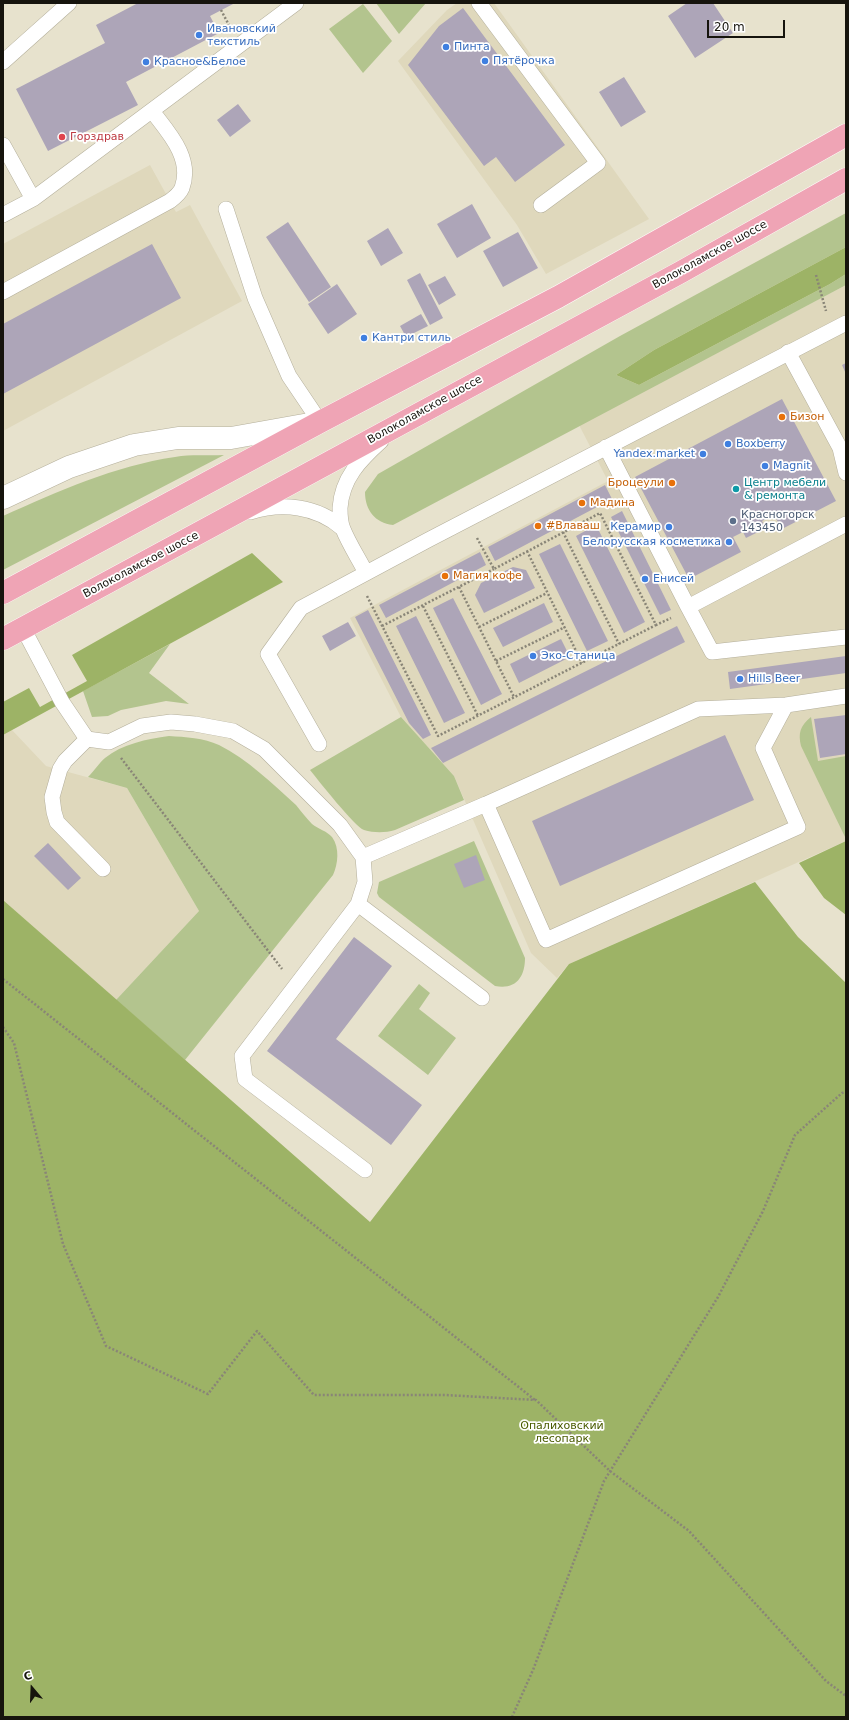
<!DOCTYPE html>
<meta charset="utf-8">
<style>
body{margin:0}
#map{position:relative;width:849px;height:1720px;overflow:hidden;background:#e7e2cd;font-family:"DejaVu Sans",sans-serif}
canvas{display:block}
.frame{position:absolute;inset:0;border:4px solid #16140d;pointer-events:none}
.north{position:absolute;left:12px;top:1668px;width:40px;height:40px;-webkit-text-stroke:3px #fff;paint-order:stroke;rotate:341deg;font-size:11px;font-weight:700;line-height:16px;text-align:center;color:#16140d}
.north::after{content:'';display:block;margin:auto;width:14px;height:18px;background:#16140d;clip-path:polygon(50% 0,100% 100%,50% 72%,0 100%)}
.scale{position:absolute;left:707px;top:20px;width:78px;height:18px;box-sizing:border-box;border:2px solid #16140d;border-top:0;padding-left:5px;font-size:12px;line-height:14px;white-space:nowrap;color:#16140d;-webkit-text-stroke:3px #fff;paint-order:stroke}
</style>
<div id="map">
<canvas width="849" height="1720"></canvas>
<div class="frame"></div>
<div class="north">С</div>
<div class="scale">20 m</div>
</div>
<script>
const ctx = document.querySelector('canvas').getContext('2d');
ctx.lineJoin = 'round';
function fillPath(path, color) { ctx.fillStyle = color; ctx.fill(path, 'evenodd'); }
function stroke(path, color, width, dash) { ctx.strokeStyle = color; ctx.lineWidth = width; ctx.lineCap = dash ? 'butt' : 'round'; ctx.setLineDash(dash || []); ctx.stroke(path); }
function write(font, color, halo, rows, align = 'center') {
  ctx.font = font + ' "DejaVu Sans",sans-serif'; ctx.lineWidth = 3.5; ctx.setLineDash([]); ctx.textBaseline = 'middle'; ctx.strokeStyle = halo; ctx.fillStyle = color; for (const [text, x, y, turn = 0] of rows) {
    ctx.save(); ctx.translate(x, y); ctx.rotate((+turn || 0) * Math.PI / 180); ctx.textAlign = isNaN(turn) ? turn : align; if (halo) ctx.strokeText(text, 0, 0); ctx.fillText(text, 0, 0); ctx.restore();
  }
}
const built = new Path2D(`
 M 457,3 L 494,3 L 649,219 L 546,274 L 517,225 L 398,61 L 447,10 Z
 M 150,165 L 176,212 L 190,205 L 242,301 L 3,431 L 3,244 Z
 M 846,285 L 846,841 L 569,964 L 557,978 L 531,953 L 454,776 L 401,717 L 350,618 L 608,481 L 579,425 Z
 M 12,730 L 46,766 L 127,788 L 199,911 L 116,1000 L 3,900 L 3,735 Z`);
const green = new Path2D(`
 M 376,3 L 426,3 L 399,34 Z
 M 363,4 L 392,41 L 363,73 L 329,29 Z
 M 846,213 L 846,247 L 654,350 L 616,375 L 639,385 L 830,284 L 846,274 L 846,285 L 393,525 C 375,523 365,510 365,492 L 378,474 L 620,336 Z
 M 224,455 L 3,570 L 3,516 C 59,491 114,466 175,457 C 191,454 208,456 224,455 Z
 M 170,644 L 149,673 L 189,704 L 166,701 L 121,710 L 108,716 L 92,717 L 83,691 Z
 M 401,717 L 454,776 L 464,800 L 395,830 C 385,833 374,833 364,830 C 355,827 318,780 310,770 Z
 M 811,717 L 818,761 L 846,756 L 846,839 L 801,746 C 798,733 800,726 811,717 Z
 M 169,736 C 185,737 204,738 219,745 C 247,759 273,784 296,805 C 301,811 306,818 312,824 C 318,829 327,831 332,837 C 340,848 338,864 333,875 L 185,1060 L 116,1000 L 199,911 L 127,788 L 88,777 C 94,771 99,763 105,758 C 122,744 147,739 169,736 Z
 M 474,841 L 525,958 C 525,977 516,990 495,986 L 379,897 L 377,893 L 379,882 Z
 M 419,984 L 430,993 L 419,1009 L 456,1038 L 428,1075 L 378,1036 Z`);
const forest = new Path2D(`
 M 846,247 L 846,274 L 830,284 L 639,385 L 616,375 L 654,350 Z
 M 252,553 L 283,582 L 3,735 L 3,702 L 29,688 L 40,707 L 87,681 L 72,655 Z
 M 846,841 L 846,915 L 824,898 L 799,863 Z
 M 755,882 L 798,937 L 846,983 L 846,1717 L 3,1717 L 3,900 L 370,1222 L 569,964 Z`);
const building = new Path2D(`
 M 138,3 L 235,3 L 210,16 L 219,33 L 126,82 L 138,105 L 48,151 L 16,89 L 105,43 L 96,25 Z
 M 687,3 L 713,3 L 733,33 L 695,58 L 668,16 Z
 M 463,8 L 565,145 L 515,182 L 496,157 L 484,166 L 408,65 L 439,26 Z
 M 624,77 L 646,112 L 621,127 L 599,92 Z
 M 238,104 L 251,121 L 230,137 L 217,120 Z
 M 472,204 L 491,238 L 457,258 L 437,224 Z
 M 288,222 L 331,287 L 309,302 L 266,237 Z
 M 388,228 L 403,253 L 381,266 L 367,241 Z
 M 518,232 L 538,268 L 503,287 L 483,251 Z
 M 152,244 L 181,298 L 3,394 L 3,324 Z
 M 420,273 L 443,318 L 430,325 L 407,280 Z
 M 445,276 L 456,295 L 439,305 L 428,285 Z
 M 337,284 L 357,314 L 328,334 L 308,304 Z
 M 421,314 L 428,326 L 406,337 L 400,326 Z
 M 846,363 L 846,374 L 842,365 Z
 M 782,399 L 836,501 L 782,529 L 774,515 L 762,521 L 766,528 L 746,538 L 743,532 L 733,537 L 741,552 L 689,579 L 635,477 Z
 M 605,485 L 612,499 L 495,561 L 488,547 Z
 M 622,511 L 671,610 L 660,615 L 611,517 Z
 M 596,525 L 645,622 L 624,633 L 576,536 Z
 M 560,544 L 608,641 L 587,651 L 539,554 Z
 M 480,552 L 486,565 L 386,618 L 379,605 Z
 M 513,567 L 526,570 L 535,588 L 484,613 L 475,595 L 481,583 Z
 M 453,598 L 502,694 L 481,705 L 433,608 Z
 M 544,603 L 553,622 L 503,647 L 493,628 Z
 M 368,610 L 431,735 L 423,739 L 409,723 L 355,617 Z
 M 416,616 L 465,713 L 444,723 L 396,626 Z
 M 348,622 L 356,636 L 330,651 L 322,636 Z
 M 677,626 L 685,642 L 443,763 L 431,748 Z
 M 561,639 L 570,657 L 519,683 L 510,664 Z
 M 846,656 L 846,673 L 730,689 L 728,672 Z
 M 846,715 L 846,754 L 820,758 L 814,719 Z
 M 725,735 L 754,800 L 560,886 L 532,821 Z
 M 48,843 L 81,878 L 68,890 L 34,856 Z
 M 476,855 L 485,880 L 464,888 L 454,864 Z
 M 354,937 L 392,966 L 336,1039 L 422,1105 L 391,1145 L 267,1051 Z`);
const path = new Path2D(`
 M 221,10 L 230,27
 M 816,275 L 826,311
 M 563,532 L 619,644
 M 477,538 L 494,569 L 600,513 L 656,625 L 671,618
 M 527,551 L 582,663
 M 459,587 L 514,697
 M 367,596 L 438,736 L 656,625
 M 423,606 L 478,716
 M 382,626 L 494,569
 M 479,627 L 547,593
 M 496,661 L 565,627
 M 121,758 L 282,969
 M 3,979 L 535,1400
 M 3,1027 L 14,1043 L 63,1244 L 106,1346 L 208,1394 L 257,1331 L 314,1395 L 445,1395 L 536,1400 L 610,1471 L 689,1531 L 826,1681 L 846,1696
 M 512,1717 L 533,1670 L 604,1481 L 718,1297 L 763,1211 L 795,1135 L 842,1093 L 846,1092`);
const lane = new Path2D(`
 M 479,3 L 598,163 L 541,205
 M 3,62 L 69,3
 M 3,145 L 33,199
 M 226,209 L 255,298 L 289,376 L 320,422
 M 3,215 L 33,199 L 296,3
 M 3,292 L 170,201 C 174,198 180,193 182,188 C 193,158 168,132 152,111
 M 788,352 L 840,448 L 846,473
 M 606,447 L 688,607 L 846,524
 M 250,512 C 282,502 317,506 342,528
 M 366,573 C 359,559 349,544 343,529 C 340,522 340,515 340,508 C 342,478 360,460 381,441
 M 688,607 L 712,652 L 846,637
 M 23,628 L 62,702 L 87,739 L 109,742 L 142,726 L 171,722 L 195,724 L 233,731 L 264,749 L 340,825 L 363,857 L 365,882 L 358,904 L 242,1056 L 245,1079 L 365,1170
 M 786,705 L 763,748 L 798,827 L 546,940 L 486,804 L 698,709 L 786,705 L 846,696
 M 87,739 L 65,761 L 60,769 L 52,797 L 54,812 L 57,822 L 103,869
 M 319,744 L 268,654 L 301,608 L 428,540 L 846,323
 M 363,857 L 486,804
 M 358,904 L 482,998`);
const street = new Path2D(`
 M 3,498 L 69,467 L 134,445 L 178,438 L 231,438 L 315,423`);
const primary = new Path2D(`
 M 3,593 L 320,422 L 558,297 L 846,135
 M 3,639 L 681,272 L 846,179`);
const markers = [
 [199,35,4,"#3f7fe0"],
 [446,47,4,"#3f7fe0"],
 [485,61,4,"#3f7fe0"],
 [146,62,4,"#3f7fe0"],
 [62,137,4,"#e0444e"],
 [364,338,4,"#3f7fe0"],
 [782,417,4,"#e8710a"],
 [728,444,4,"#3f7fe0"],
 [703,454,4,"#3f7fe0"],
 [765,466,4,"#3f7fe0"],
 [672,483,4,"#e8710a"],
 [736,489,4,"#0f9aa8"],
 [582,503,4,"#e8710a"],
 [733,521,4,"#5c6f8a"],
 [538,526,4,"#e8710a"],
 [669,527,4,"#3f7fe0"],
 [729,542,4,"#3f7fe0"],
 [445,576,4,"#e8710a"],
 [645,579,4,"#3f7fe0"],
 [533,656,4,"#3f7fe0"],
 [740,679,4,"#3f7fe0"]
];
const shopNames = [
 ["Ивановский",207,29],
 ["текстиль",207,42],
 ["Пинта",454,47],
 ["Пятёрочка",493,61],
 ["Красное&Белое",154,62],
 ["Кантри стиль",372,338],
 ["Boxberry",736,444],
 ["Yandex.market",695,454,"right"],
 ["Magnit",773,466],
 ["Керамир",661,527,"right"],
 ["Белорусская косметика",721,542,"right"],
 ["Енисей",653,579],
 ["Эко-Станица",541,656],
 ["Hills Beer",748,679]
];
const healthNames = [
 ["Горздрав",70,137]
];
const streetNames = [
 ["Волоколамское шоссе",710,255,-29],
 ["Волоколамское шоссе",425,410,-29],
 ["Волоколамское шоссе",141,565,-28]
];
const foodNames = [
 ["Бизон",790,417],
 ["Броцеули",664,483,"right"],
 ["Мадина",590,503],
 ["#Влаваш",546,526],
 ["Магия кофе",453,576]
];
const cultureNames = [
 ["Центр мебели",744,483],
 ["& ремонта",744,496]
];
const serviceNames = [
 ["Красногорск",741,515],
 ["143450",741,528]
];
const parkNames = [
 ["Опалиховский",562,1426],
 ["лесопарк",562,1439]
];
fillPath(built, '#dfd8bc');
fillPath(green, '#b3c48e');
fillPath(forest, '#9db366');
fillPath(building, '#ada5b8');
stroke(lane, '#b4af9b', 16);
stroke(street, '#b4af9b', 23);
stroke(primary, '#fff', 23);
stroke(path, '#898577', 2.5, [2, 2]);
stroke(lane, '#fff', 15);
stroke(street, '#fff', 22);
stroke(primary, '#efa4b5', 22);
for (const [x, y, r, color] of markers) { const dot = new Path2D(); dot.arc(x, y, r, 0, 2 * Math.PI); ctx.fillStyle = color; ctx.fill(dot); stroke(dot, '#fff', 1.5); }
write('11px', '#366cbe', '#fff', shopNames, 'left');
write('11px', '#be3a42', '#fff', healthNames, 'left');
write('11px', '#16140d', '#fff', streetNames);
write('11px', '#c56008', '#fff', foodNames, 'left');
write('11px', '#0d838f', '#fff', cultureNames, 'left');
write('11px', '#4e5e75', '#fff', serviceNames, 'left');
write('11px', '#4a5c00', '#fff', parkNames);
</script>
